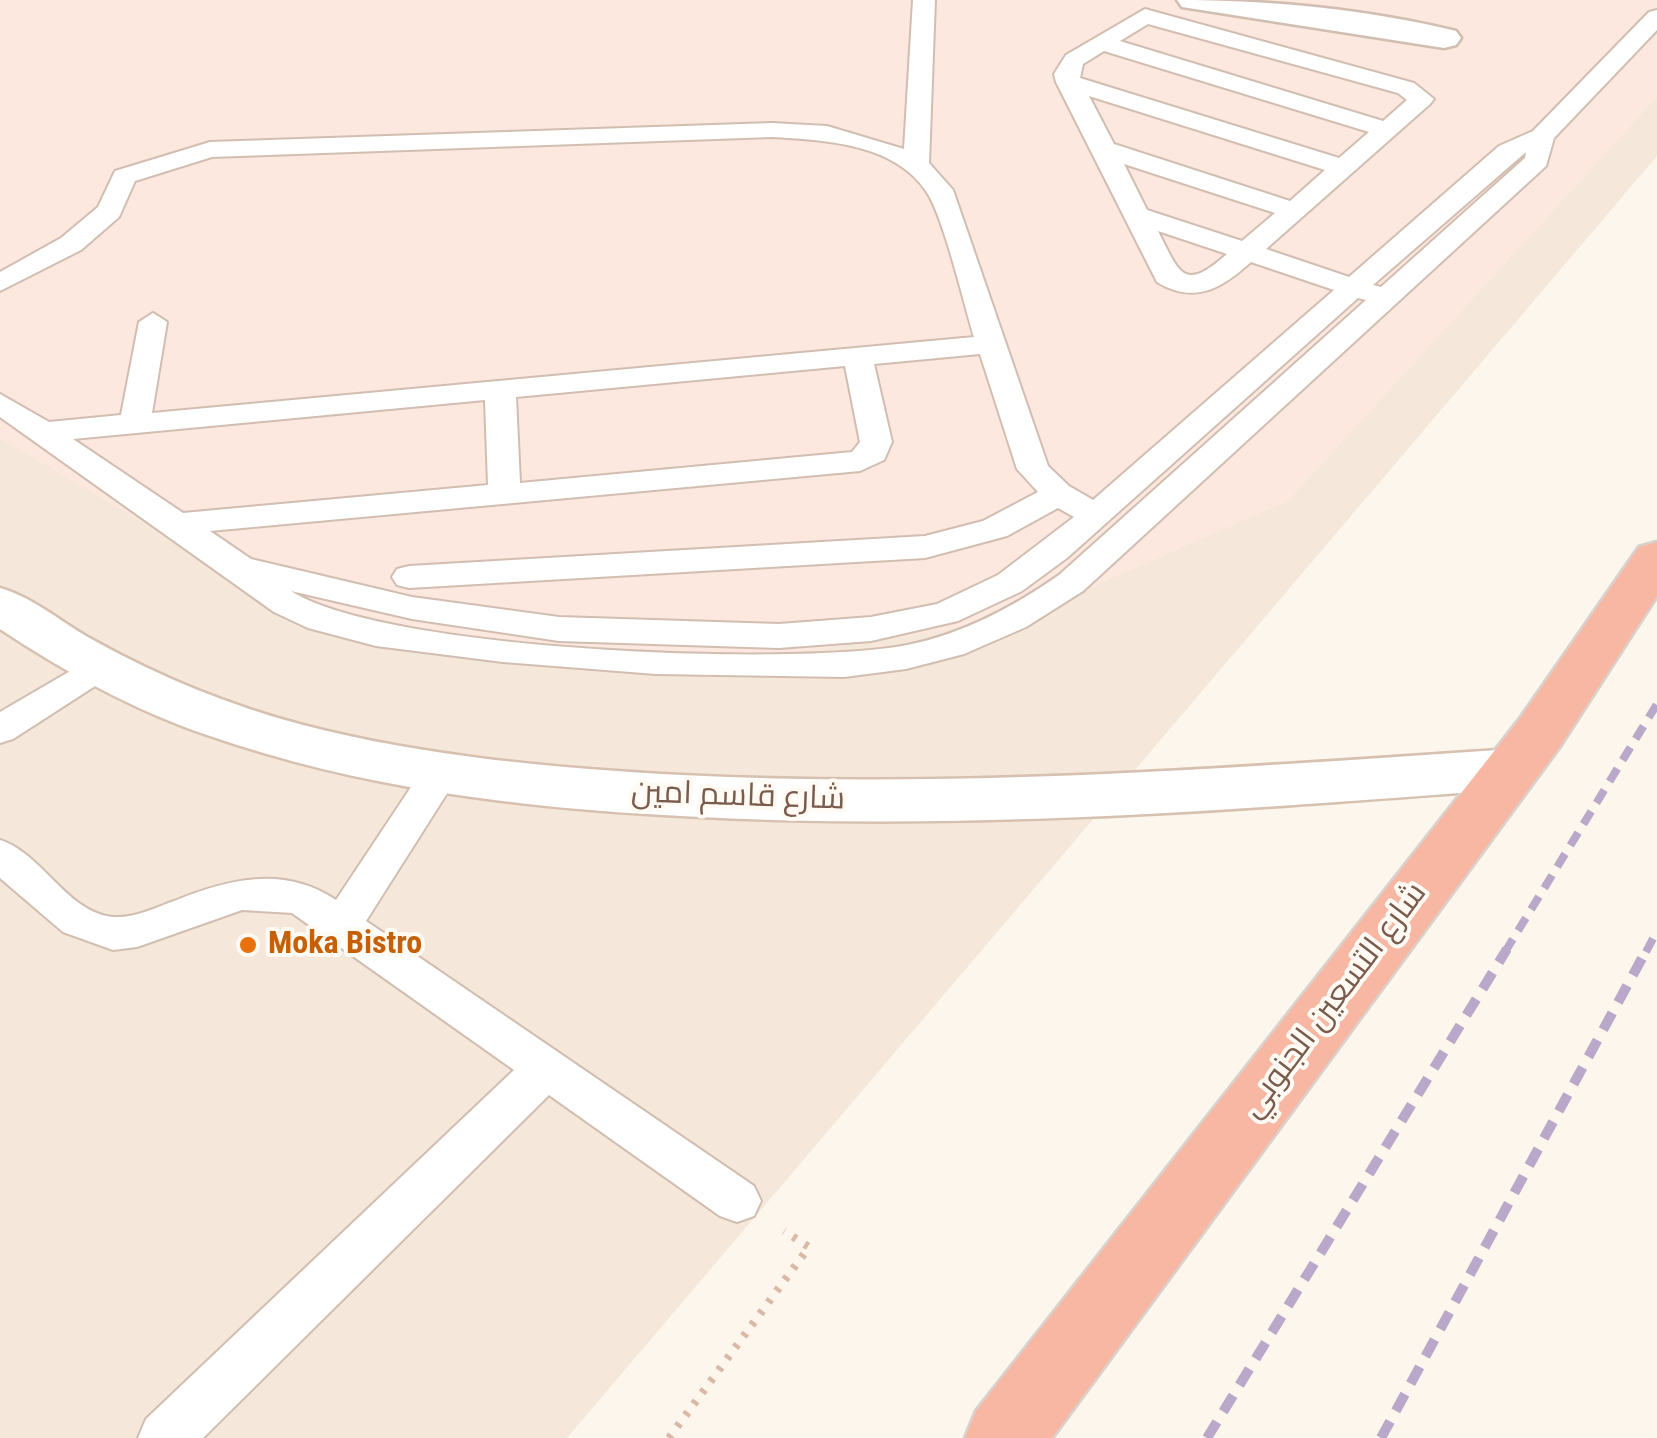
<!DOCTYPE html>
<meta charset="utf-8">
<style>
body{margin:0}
canvas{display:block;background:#fdf6ec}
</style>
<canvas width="1657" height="1438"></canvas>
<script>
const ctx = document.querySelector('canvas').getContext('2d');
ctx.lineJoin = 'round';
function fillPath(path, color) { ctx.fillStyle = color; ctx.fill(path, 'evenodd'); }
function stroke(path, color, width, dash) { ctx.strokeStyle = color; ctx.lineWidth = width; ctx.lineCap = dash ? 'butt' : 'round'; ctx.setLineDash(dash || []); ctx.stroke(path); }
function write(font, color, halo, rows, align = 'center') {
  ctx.font = font + ' "Roboto Condensed",Cairo,sans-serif'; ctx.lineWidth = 8; ctx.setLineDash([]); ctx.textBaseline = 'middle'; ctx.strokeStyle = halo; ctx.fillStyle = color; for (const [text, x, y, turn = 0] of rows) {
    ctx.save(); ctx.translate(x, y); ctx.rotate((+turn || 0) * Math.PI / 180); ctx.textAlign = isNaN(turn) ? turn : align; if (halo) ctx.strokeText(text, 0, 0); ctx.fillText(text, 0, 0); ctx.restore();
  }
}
const residential = new Path2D(`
 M 0,0 L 1657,0 L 1657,156 L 567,1438 L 0,1438 Z`);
const commercial = new Path2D(`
 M 0,0 L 1657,0 L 1657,97 L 1288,501 L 1019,619 L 670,672 L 316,624 L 0,438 Z`);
const path = new Path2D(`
 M 669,1438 L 809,1247 L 784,1231`);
const lane = new Path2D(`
 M 913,0 L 935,0 L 929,163 L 953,190 L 1048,466 L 1069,486 L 1093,500 L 1334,290 L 1251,262 C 1222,288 1195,305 1157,282 L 1056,82 L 1054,74 L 1066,55 L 1145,9 L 1414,83 L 1434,99 L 1430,104 L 1266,249 L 1349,277 L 1499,146 L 1533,131 L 1649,12 L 1657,10 L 1657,30 L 1554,138 L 1546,166 L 1083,591 L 1026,627 L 964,654 L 906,669 L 844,677 L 656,674 L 503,662 L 376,646 L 308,628 L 274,612 L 0,417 L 0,394 L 49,422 L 121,415 L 139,322 L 153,313 L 167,322 L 152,413 L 974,337 C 964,304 943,215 926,191 C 894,143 823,140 772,137 L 212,157 L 135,181 L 119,217 L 81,250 L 0,291 L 0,272 L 61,238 L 98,207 L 115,171 L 210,142 L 772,123 L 827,126 L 904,149 ZM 1148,24 L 1398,93 L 1407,100 L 1383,121 L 1120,41 ZM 1104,51 L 1369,132 L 1339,158 L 1080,78 L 1083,64 ZM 1089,96 L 1325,170 L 1290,201 L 1114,144 ZM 1526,152 L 1525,158 L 1381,287 L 1373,285 ZM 1124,164 L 1275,213 L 1242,241 L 1147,210 ZM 1158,231 L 1227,254 C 1184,292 1180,275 1158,231 ZM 1358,298 L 1366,300 L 1059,575 C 1013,607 963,634 907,645 C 793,667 384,651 291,591 L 412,619 L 559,641 L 779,648 L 871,641 L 958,621 L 1022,591 L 1067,558 ZM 980,354 L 1017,469 L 1038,492 L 983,521 L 925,536 L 409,566 L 397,569 L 392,577 L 397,585 L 409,588 L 925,558 L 1007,536 L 1058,508 L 1074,517 L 998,575 L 937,604 L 871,617 L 779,624 L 559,617 L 412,597 L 251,559 L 210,531 L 860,471 L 884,460 L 892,442 L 874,364 ZM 845,366 L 860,442 L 852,452 L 520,483 L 516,397 ZM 485,400 L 488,485 L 183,513 L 73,439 Z
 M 96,656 L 109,659 L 114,668 L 109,677 L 13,739 L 0,743 L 0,712 Z
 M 439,762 L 453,766 L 458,776 L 366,921 L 754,1186 L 761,1201 L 754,1216 L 737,1222 L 720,1216 L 549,1095 L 203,1438 L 138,1438 L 146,1419 L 514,1070 L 292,913 L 242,910 L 137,947 L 113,950 L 63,932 L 0,878 L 0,840 C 42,853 68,914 114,917 C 135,918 155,908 174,901 C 228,879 284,865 336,900 L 425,766 Z`);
const street = new Path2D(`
 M 1177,0 C 1269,0 1366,9 1456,31 L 1461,38 L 1456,45 L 1444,48 L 1182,7 Z`);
const secondary = new Path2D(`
 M 0,588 C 35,598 63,624 95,641 C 160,677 231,706 303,725 C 426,757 555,768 681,775 C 958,789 1235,768 1512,749 L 1532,755 L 1540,769 L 1532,783 L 1512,789 C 1235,810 958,832 681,816 C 520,808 359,788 207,735 C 133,710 65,672 0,629 Z`);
const highway = new Path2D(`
 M 1657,542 L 1657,596 L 1561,745 L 1052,1438 L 965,1438 L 976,1411 L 1521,717 L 1639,547 Z`);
const railFar1 = new Path2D(`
 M 1505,952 L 1657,704
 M 1646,952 L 1657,931`);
const rail = new Path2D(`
 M 1207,1438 L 1507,949
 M 1381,1438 L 1647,949`);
const markers = [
 [248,945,10,"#e8710a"]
];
const streetNames = [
 ["شارع قاسم امين",738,797,2],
 ["شارع التسعين الجنوبي",1335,1001,-53]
];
const foodNames = [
 ["Moka Bistro",268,945]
];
fillPath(residential, '#f5e8da');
fillPath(commercial, '#fde8e0');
stroke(lane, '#d1beb0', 4);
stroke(street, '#d1beb0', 5);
stroke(secondary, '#d6c0b0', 5);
stroke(highway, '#dad1cd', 5);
stroke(path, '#d9b8a5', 8, [4, 10]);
fillPath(lane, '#fff');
fillPath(street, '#fff');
fillPath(secondary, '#fff');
fillPath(highway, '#f7b7a3');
stroke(railFar1, '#b9a8c9', 8, [15, 10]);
stroke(rail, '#b9a8c9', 10, [19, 12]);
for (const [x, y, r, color] of markers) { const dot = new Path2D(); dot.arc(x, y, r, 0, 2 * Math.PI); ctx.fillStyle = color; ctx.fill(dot); stroke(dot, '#fffaf3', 4); }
write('32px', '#7a5c4d', '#fffaf3', streetNames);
write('bold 32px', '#c56008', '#fffaf3', foodNames, 'left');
</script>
